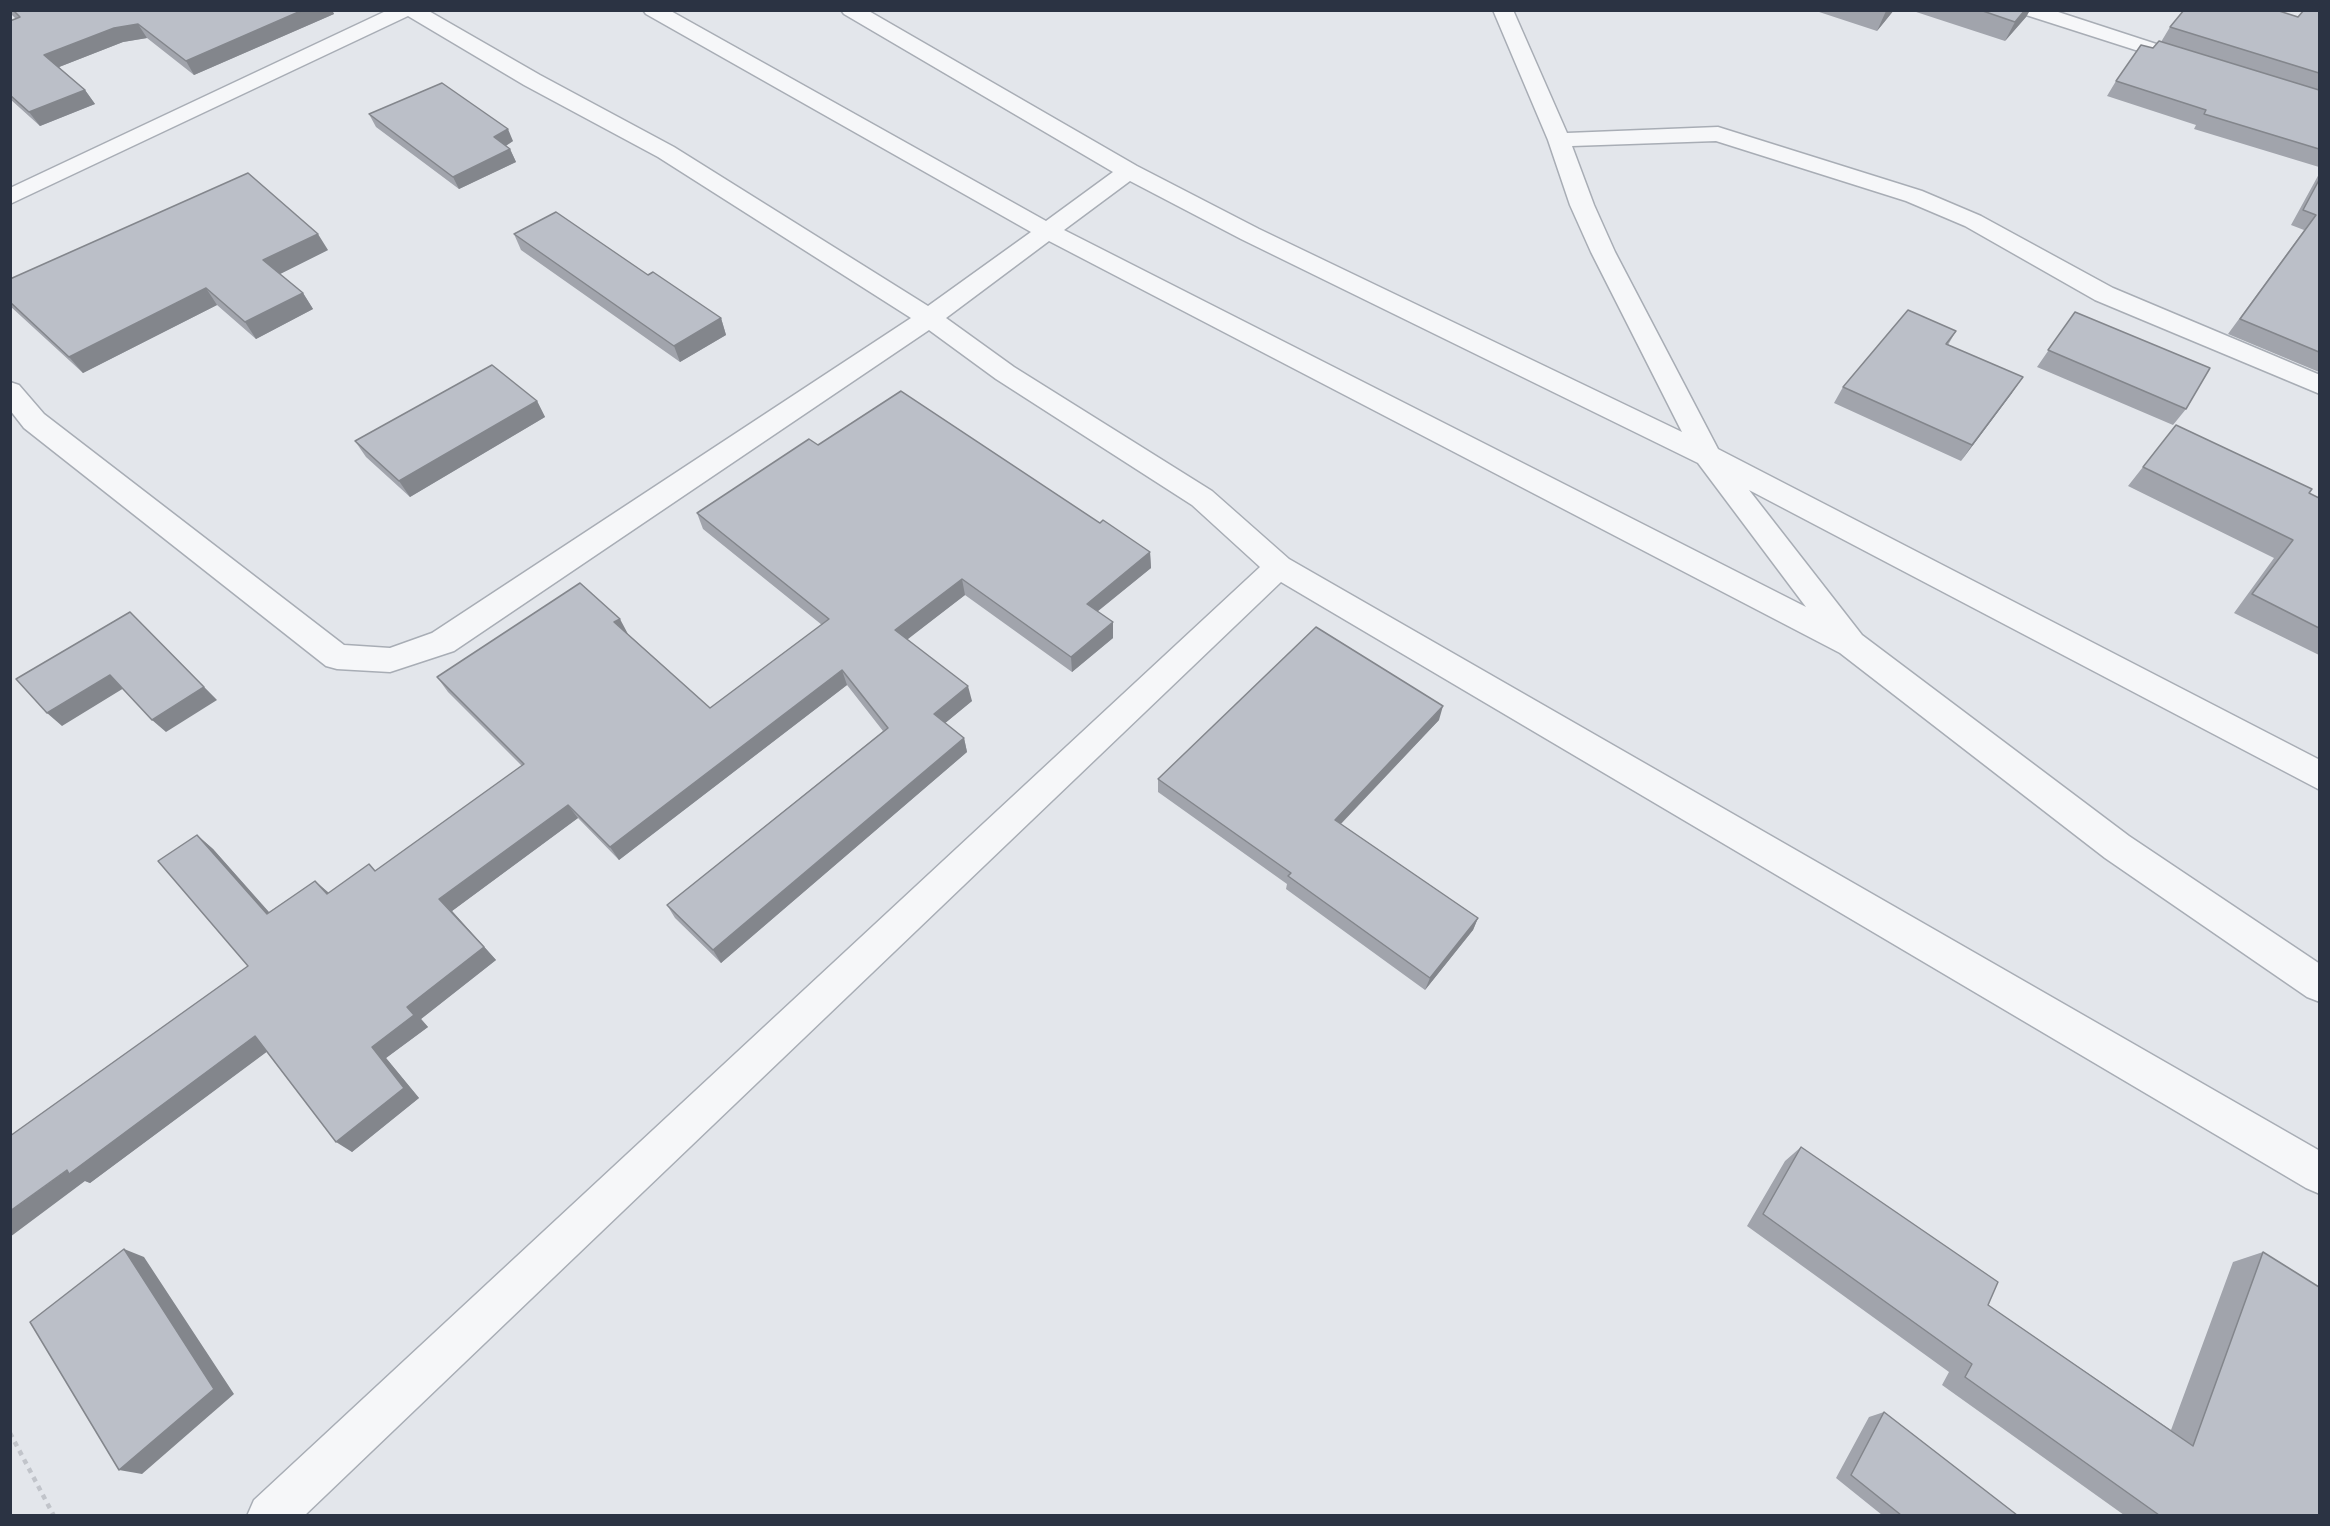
<!DOCTYPE html>
<style>
body{margin:0}
#map{position:relative;width:2330px;height:1526px;overflow:hidden;background:#e3e6eb;font-family:Inter,sans-serif}
canvas{display:block}
.frame{position:absolute;inset:0;border:12px solid #2b3343;pointer-events:none}
</style>
<div id="map">
<canvas width="2330" height="1526"></canvas>
<div class="frame"></div>
</div>
<script>
const ctx = document.querySelector('canvas').getContext('2d');
ctx.lineJoin = 'round';
function stroke(path, color, width, dash) { ctx.strokeStyle = color; ctx.lineWidth = width; ctx.lineCap = dash ? 'butt' : 'round'; ctx.setLineDash(dash || []); ctx.stroke(path); }
function fillPath(path, color) { ctx.fillStyle = color; ctx.fill(path, 'evenodd'); }
const path = new Path2D(`
 M 10,1433 L 54,1516`);
const minor = new Path2D(`
 M 388,10 L 427,10 L 540,75 L 674,147 L 928,306 L 1031,232 L 646,14 L 643,10 L 669,10 L 1046,221 L 1113,172 L 844,14 L 841,10 L 867,10 L 1137,166 L 1259,229 L 1682,432 L 1591,252 L 1570,205 L 1548,140 L 1493,10 L 1513,10 L 1567,133 L 1718,127 L 1922,191 L 1981,216 L 2113,288 L 2320,375 L 2320,394 L 2095,300 L 1965,226 L 1906,201 L 1716,141 L 1572,146 L 1594,205 L 1615,252 L 1718,449 L 2320,760 L 2320,790 L 1749,490 L 1862,635 L 2129,836 L 2320,964 L 2320,1002 L 2307,997 L 2105,858 L 1840,653 L 1049,241 L 946,318 L 1014,367 L 1212,491 L 1289,559 L 2320,1151 L 2320,1194 L 2306,1188 L 1281,582 L 304,1516 L 247,1516 L 254,1500 L 1260,567 L 1192,505 L 996,379 L 929,330 L 454,651 L 390,672 L 337,669 L 326,666 L 24,428 L 10,410 L 10,382 L 19,385 L 44,414 L 344,645 L 390,648 L 432,633 L 911,318 L 658,157 L 524,85 L 408,16 L 10,204 L 10,188 ZM 1130,181 L 1241,239 L 1698,463 L 1806,607 L 1064,230 Z
 M 2020,10 L 2052,10 L 2190,55 L 2194,59 L 2190,63 L 2183,65 L 2176,63 L 2023,14 Z`);
const wall = new Path2D(`
 M 10,10 L 332,10 L 334,14 L 194,75 L 147,38 L 123,42 L 59,67 L 85,90 L 95,104 L 40,126 L 10,99 L 10,21 L 16,19 L 10,13 Z
 M 1813,10 L 1894,10 L 1877,31 Z
 M 1910,10 L 2030,10 L 2026,17 L 2005,41 Z
 M 2319,10 L 2319,167 L 2194,129 L 2196,125 L 2107,96 L 2116,81 L 2161,42 L 2170,27 L 2298,17 Z
 M 369,114 L 513,141 L 506,146 L 510,149 L 516,162 L 459,189 L 376,127 Z
 M 2319,174 L 2319,372 L 2228,334 L 2304,230 L 2291,225 Z
 M 514,234 L 648,275 L 721,318 L 726,335 L 680,362 L 521,250 Z
 M 328,250 L 280,274 L 303,293 L 313,309 L 256,339 L 217,305 L 83,373 L 10,306 L 10,279 Z
 M 2075,312 L 2186,409 L 2173,425 L 2037,367 Z
 M 1956,331 L 1948,345 L 2012,393 L 1961,461 L 1834,403 L 1843,387 Z
 M 537,401 L 545,417 L 410,497 L 366,457 L 355,441 Z
 M 2176,425 L 2319,498 L 2319,655 L 2234,613 L 2274,558 L 2128,486 Z
 M 818,445 L 1100,523 L 1150,552 L 1151,568 L 1097,612 L 1113,638 L 1072,672 L 965,595 L 907,639 L 972,701 L 945,723 L 964,738 L 967,752 L 721,963 L 675,918 L 667,905 L 883,731 L 847,685 L 619,860 L 578,818 L 452,911 L 496,960 L 421,1019 L 428,1027 L 386,1058 L 419,1098 L 352,1152 L 267,1051 L 90,1183 L 85,1181 L 248,966 L 197,835 L 213,849 L 269,912 L 315,881 L 329,893 L 376,871 L 522,766 L 448,692 L 437,677 L 628,634 L 710,708 L 822,625 L 703,529 L 697,513 Z
 M 1439,720 L 1341,824 L 1478,918 L 1473,930 L 1425,990 L 1286,889 L 1287,884 L 1158,792 L 1158,779 Z
 M 1801,1147 L 1988,1305 L 2171,1430 L 2233,1262 L 2263,1252 L 2319,1515 L 2124,1515 L 1942,1385 L 1949,1372 L 1747,1226 L 1785,1161 Z
 M 1884,1412 L 2017,1515 L 1882,1515 L 1836,1478 L 1869,1417 Z`);
const shadedWall = new Path2D(`
 M 303,10 L 332,10 L 334,14 L 194,75 L 186,61 Z
 M 1886,10 L 1894,10 L 1877,31 L 1886,11 Z
 M 2025,10 L 2030,10 L 2026,17 L 2005,41 L 2015,22 Z
 M 138,24 L 147,38 L 123,42 L 54,69 L 44,55 L 114,28 Z
 M 85,90 L 95,104 L 40,126 L 29,112 Z
 M 508,129 L 513,141 L 499,150 L 494,137 Z
 M 510,149 L 516,162 L 459,189 L 453,177 Z
 M 318,234 L 328,250 L 274,277 L 263,260 Z
 M 206,288 L 217,305 L 83,373 L 69,357 Z
 M 303,293 L 313,309 L 256,339 L 245,322 Z
 M 721,318 L 726,335 L 680,362 L 674,346 Z
 M 2023,377 L 2012,393 L 1961,461 L 1972,445 Z
 M 537,401 L 545,417 L 410,497 L 399,481 Z
 M 1150,552 L 1151,568 L 1088,619 L 1087,604 Z
 M 962,579 L 965,595 L 899,646 L 895,630 Z
 M 130,612 L 217,700 L 166,732 L 152,720 Z
 M 620,619 L 628,634 L 622,638 L 614,622 Z
 M 1113,622 L 1113,638 L 1072,672 L 1071,657 Z
 M 842,670 L 847,685 L 619,860 L 610,847 Z
 M 110,675 L 124,688 L 62,726 L 47,713 Z
 M 968,686 L 972,701 L 938,729 L 934,714 Z
 M 1443,706 L 1439,720 L 1332,833 L 1335,820 Z
 M 964,738 L 967,752 L 721,963 L 713,950 Z
 M 568,805 L 578,818 L 452,911 L 496,960 L 421,1019 L 428,1027 L 386,1058 L 419,1098 L 352,1152 L 336,1142 L 372,1047 L 407,1007 L 439,899 Z
 M 197,835 L 213,849 L 282,927 L 267,914 Z
 M 315,881 L 330,894 L 327,894 Z
 M 1478,918 L 1473,930 L 1425,990 L 1430,978 Z
 M 255,1036 L 272,1048 L 90,1183 L 85,1181 L 10,1237 L 10,1211 L 67,1170 Z
 M 124,1249 L 144,1257 L 234,1394 L 142,1474 L 119,1470 Z`);
const building = new Path2D(`
 M 13,10 L 303,10 L 186,61 L 138,24 L 114,28 L 44,55 L 85,90 L 29,112 L 10,95 L 10,21 L 20,17 Z
 M 1980,10 L 2025,10 L 2015,22 Z
 M 2184,10 L 2276,10 L 2298,17 L 2304,10 L 2319,10 L 2319,73 L 2170,27 Z
 M 2159,41 L 2319,90 L 2319,149 L 2204,114 L 2206,110 L 2116,81 L 2141,45 L 2153,48 Z
 M 442,83 L 508,129 L 494,137 L 510,149 L 453,177 L 369,114 Z
 M 248,173 L 318,234 L 263,260 L 303,293 L 245,322 L 206,288 L 69,357 L 10,302 L 10,279 Z
 M 2319,180 L 2319,352 L 2240,319 L 2316,215 L 2303,210 Z
 M 556,212 L 648,275 L 653,272 L 721,318 L 674,346 L 514,234 Z
 M 1908,310 L 1956,331 L 1946,344 L 2023,377 L 1972,445 L 1843,387 Z
 M 2075,312 L 2210,368 L 2186,409 L 2048,350 Z
 M 492,365 L 537,401 L 399,481 L 355,441 Z
 M 901,391 L 1100,523 L 1103,520 L 1150,552 L 1087,604 L 1113,622 L 1071,657 L 962,579 L 895,630 L 968,686 L 934,714 L 964,738 L 713,950 L 667,905 L 888,728 L 842,670 L 610,847 L 568,805 L 439,899 L 484,947 L 407,1007 L 414,1015 L 372,1047 L 404,1088 L 336,1142 L 255,1036 L 69,1174 L 67,1170 L 10,1211 L 10,1136 L 248,966 L 158,861 L 197,835 L 267,914 L 315,881 L 327,894 L 369,864 L 375,871 L 524,764 L 437,677 L 580,583 L 620,619 L 614,622 L 710,708 L 829,619 L 697,513 L 809,439 L 818,445 Z
 M 2176,425 L 2312,489 L 2309,493 L 2319,498 L 2319,628 L 2252,594 L 2293,540 L 2143,467 Z
 M 130,612 L 204,687 L 152,720 L 110,675 L 47,713 L 16,679 Z
 M 1316,627 L 1443,706 L 1335,820 L 1478,918 L 1430,978 L 1288,876 L 1291,873 L 1158,779 Z
 M 1801,1147 L 1998,1282 L 1988,1305 L 2193,1446 L 2263,1252 L 2319,1287 L 2319,1515 L 2159,1515 L 1965,1377 L 1972,1364 L 1763,1214 Z
 M 124,1249 L 214,1389 L 119,1470 L 30,1322 Z
 M 1884,1412 L 2017,1515 L 1901,1515 L 1851,1475 Z`);
stroke(minor, '#a8adb5', 3);
stroke(path, '#c1c4ca', 4.5, [5, 5]);
fillPath(minor, '#f6f7f9');
fillPath(wall, '#a1a4ac');
fillPath(shadedWall, '#83868c');
fillPath(building, '#bbbfc8');
stroke(building, '#83868c', 1.5);
</script>
